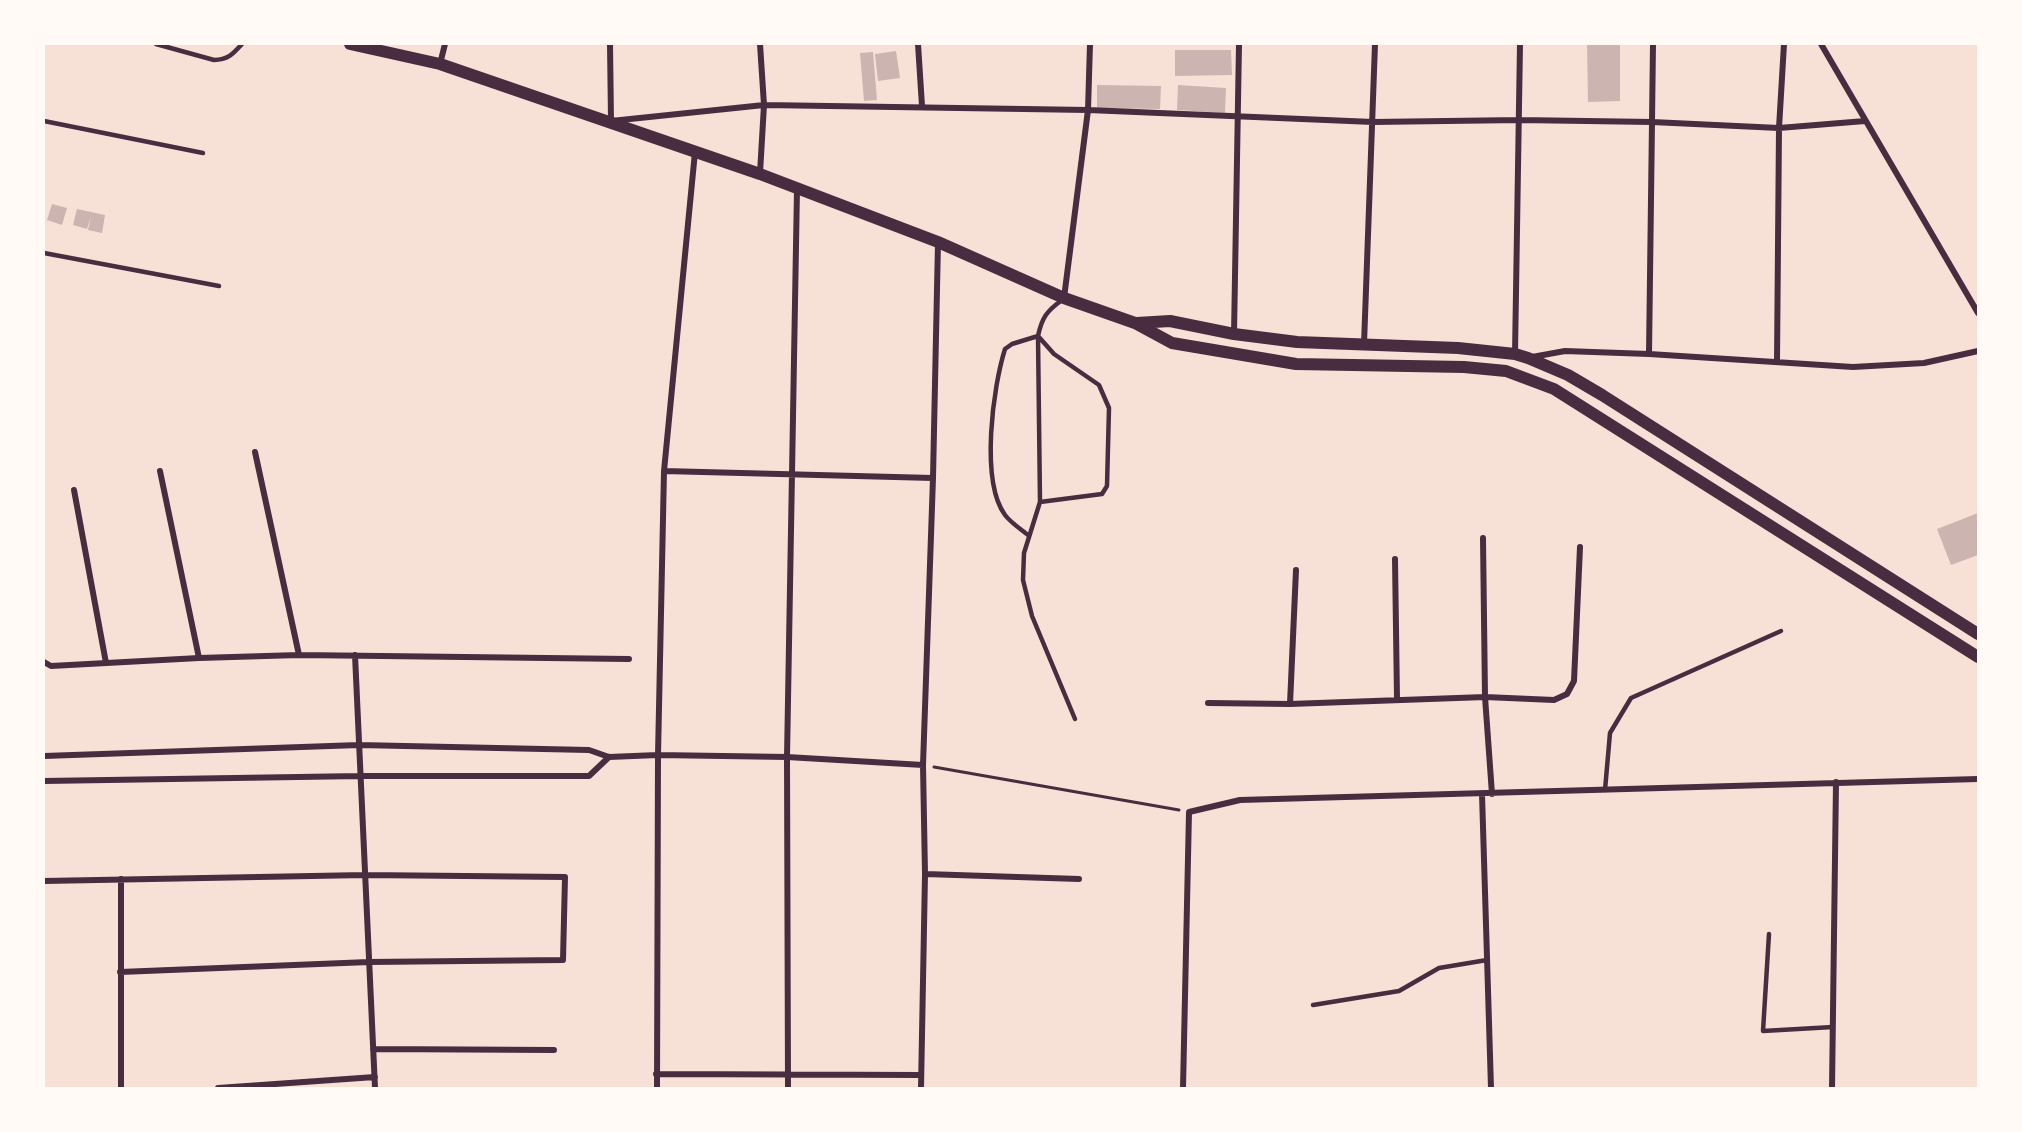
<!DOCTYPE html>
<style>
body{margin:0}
#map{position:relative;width:2022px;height:1132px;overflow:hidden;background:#f7e1d7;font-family:"PT Sans",sans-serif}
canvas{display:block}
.frame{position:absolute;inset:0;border:45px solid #fffaf5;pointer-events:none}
</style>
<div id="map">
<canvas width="2022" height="1132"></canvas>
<div class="frame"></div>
</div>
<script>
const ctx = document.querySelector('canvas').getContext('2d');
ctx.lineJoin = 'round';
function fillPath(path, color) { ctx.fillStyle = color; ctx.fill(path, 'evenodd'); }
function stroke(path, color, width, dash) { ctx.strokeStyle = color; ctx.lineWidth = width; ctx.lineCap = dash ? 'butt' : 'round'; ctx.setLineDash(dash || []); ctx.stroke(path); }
const building = new Path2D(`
 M 1587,44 L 1620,44 L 1620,101 L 1588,102 Z
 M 1175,50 L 1231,50 L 1232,75 L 1175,76 Z
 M 896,51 L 900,78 L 878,81 L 875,54 Z
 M 873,52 L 877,100 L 864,101 L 860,53 Z
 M 1097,85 L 1161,86 L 1160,109 L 1097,108 Z
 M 1178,85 L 1226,88 L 1225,113 L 1177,110 Z
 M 52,204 L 67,208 L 62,225 L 47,220 Z
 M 77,209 L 105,215 L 102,233 L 88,230 L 91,216 L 87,229 L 73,225 Z
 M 1978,513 L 1978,555 L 1951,565 L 1937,529 Z`);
const path = new Path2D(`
 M 934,767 L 1179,810`);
const service = new Path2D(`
 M 156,44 L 214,60 C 228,60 233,54 242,44
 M 44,121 L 203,153
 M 44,253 L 219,286
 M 1062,300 C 1047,311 1042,317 1038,336 L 1040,502 L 1024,553 L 1023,580 L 1032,616 L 1075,719
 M 1029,536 C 1022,530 1011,523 1005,515 C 980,481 993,387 1005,349 L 1012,344 L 1038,336 L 1054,354 L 1099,385 L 1109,408 L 1107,486 L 1102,494 L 1040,502
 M 1605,790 L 1610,733 L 1631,698 L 1781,631
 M 1769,934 L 1763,1031 L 1833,1027
 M 1313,1005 L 1399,991 L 1439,968 L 1487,960`);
const minor = new Path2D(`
 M 610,44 L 611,121 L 764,105 L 1088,110 L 1373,122 L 1520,120 L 1652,122 L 1779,128 L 1865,121
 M 918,44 L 922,106
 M 1821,44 L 1978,313
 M 440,64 L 445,44
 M 760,173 L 764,105 L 760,44
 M 1064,298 L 1088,110 L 1090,44
 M 1234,334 L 1239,44
 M 1364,344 L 1375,44
 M 1515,354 L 1520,44
 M 1649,354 L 1653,44
 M 1532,357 L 1565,351 L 1649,354 L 1853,367 L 1924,363 L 1978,351
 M 1777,361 L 1779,128 L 1784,44
 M 255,452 L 299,655
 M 160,471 L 199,658
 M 664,471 L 933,478
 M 74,490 L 106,663
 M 1483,538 L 1485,697 L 1492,794
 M 1395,559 L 1397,699
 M 355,655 L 375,1088
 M 44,662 L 51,666 L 199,658 L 299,655 L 629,659
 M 1208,703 L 1290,704 L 1485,697 L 1554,700 L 1567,694 L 1574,681 L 1580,547
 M 1290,704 L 1296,570
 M 44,756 L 359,745 L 589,750 L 609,757 L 658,755 L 787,757 L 923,765
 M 44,781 L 361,776 L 589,776 L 609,757
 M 1482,794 L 1491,1088
 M 925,874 L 1079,879
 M 121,879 L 121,1088
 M 44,881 L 365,875 L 565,877 L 563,960 L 369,962 L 120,972
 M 373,1049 L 554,1050
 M 656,1074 L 921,1075
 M 218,1088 L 375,1077
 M 657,1088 L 658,755 L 664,471 L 695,152
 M 788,1088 L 787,757 L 797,189
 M 921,1088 L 925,874 L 923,765 L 933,478 L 938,242
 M 1183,1088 L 1189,812 L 1240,800 L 1978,779
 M 1832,1088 L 1836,782`);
const secondary = new Path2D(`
 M 350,44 L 440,64 L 760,174 L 938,242 L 1064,298 L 1135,323 L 1172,343 L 1296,364 L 1464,367 L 1506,371 L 1554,389 L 1978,657
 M 1137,323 L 1170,321 L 1234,334 L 1297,342 L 1458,348 L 1515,354 L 1528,358 L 1568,375 L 1602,395 L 1978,634`);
fillPath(building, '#ccb4b1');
stroke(path, '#4a2c40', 3);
stroke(service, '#4a2c40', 4.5);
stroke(minor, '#4a2c40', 6);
stroke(secondary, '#4a2c40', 12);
</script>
